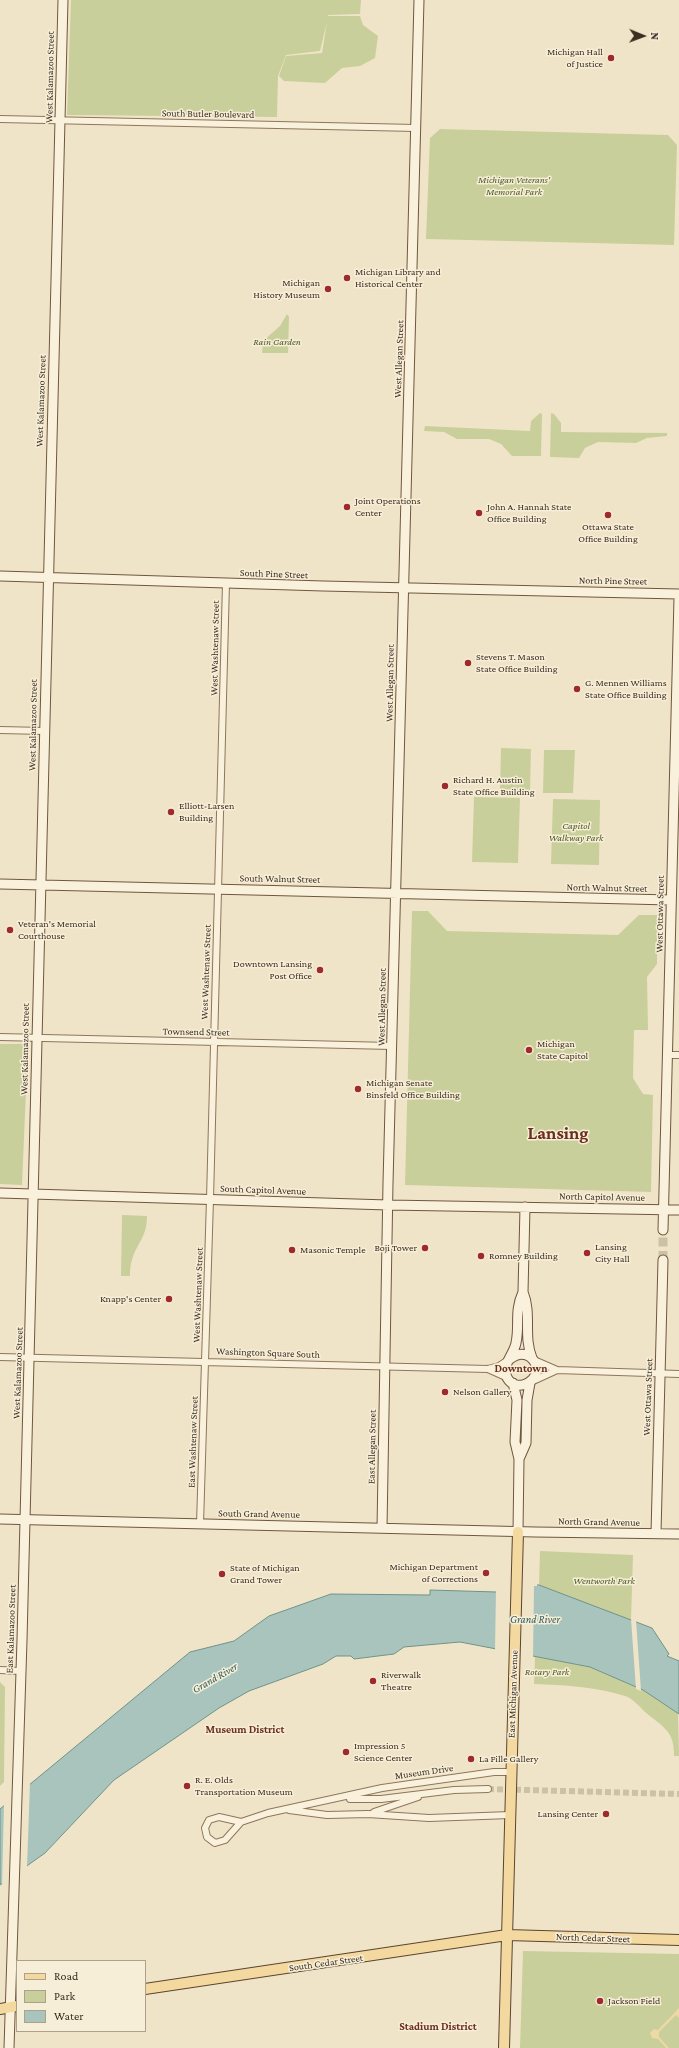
<!DOCTYPE html>
<style>
body{margin:0}
#map{position:relative;width:679px;height:2048px;overflow:hidden;background:#f0e4c8;font-family:"Crimson Pro",serif}
canvas{display:block}
.legend{position:absolute;left:16px;top:1960px;width:130px;height:72px;box-sizing:border-box;background:#f7eed8;border:1px solid #ada18e;margin:0;padding:5px 7px;list-style:none;font-size:12px;color:#3d2e20}
.legend li{display:flex;align-items:center;gap:8px;height:20px}
.legend b{width:20px;border:1px solid #ada18e}
.north{position:absolute;left:623px;top:16px;width:40px;height:40px;-webkit-text-stroke:3px #f7eed8;paint-order:stroke;rotate:91deg;font-size:11px;font-weight:700;line-height:16px;text-align:center;color:#3d2e20}
.north::after{content:'';display:block;margin:auto;width:14px;height:18px;background:#3d2e20;clip-path:polygon(50% 0,100% 100%,50% 72%,0 100%)}
</style>
<div id="map">
<canvas width="679" height="2048"></canvas>
<ul class="legend">
<li><b style="height:5px;background:#f3d9a0"></b>Road</li>
<li><b style="height:11px;background:#c9cf9b"></b>Park</li>
<li><b style="height:11px;background:#a9c4bc"></b>Water</li>
</ul>
<div class="north">N</div>
</div>
<script>
const ctx = document.querySelector('canvas').getContext('2d');
ctx.lineJoin = 'round';
function fillPath(path, color) { ctx.fillStyle = color; ctx.fill(path, 'evenodd'); }
function stroke(path, color, width, dash) { ctx.strokeStyle = color; ctx.lineWidth = width; ctx.lineCap = dash ? 'butt' : 'round'; ctx.setLineDash(dash || []); ctx.stroke(path); }
function write(font, color, halo, rows, align = 'center') {
  ctx.font = font + ' "Crimson Pro",serif'; ctx.lineWidth = 3; ctx.setLineDash([]); ctx.textBaseline = 'middle'; ctx.strokeStyle = halo; ctx.fillStyle = color; for (const [text, x, y, turn = 0] of rows) {
    ctx.save(); ctx.translate(x, y); ctx.rotate((+turn || 0) * Math.PI / 180); ctx.textAlign = isNaN(turn) ? turn : align; if (halo) ctx.strokeText(text, 0, 0); ctx.fillText(text, 0, 0); ctx.restore();
  }
}
const green = new Path2D(`
 M 71,0 L 361,0 L 360,14 L 328,15 L 328,16 L 360,16 L 363,25 L 378,36 L 375,58 L 360,66 L 342,68 L 325,83 L 284,81 L 279,76 L 286,56 L 322,53 L 327,22 L 320,51 L 286,55 L 278,76 L 277,117 L 67,115 Z
 M 440,129 L 668,135 L 677,145 L 674,245 L 426,239 L 430,138 Z
 M 287,314 L 289,317 L 288,353 L 262,353 L 263,341 L 280,326 Z
 M 540,413 L 542,414 L 541,456 L 512,456 L 501,444 L 489,439 L 457,439 L 444,432 L 424,431 L 425,426 L 530,431 L 531,421 Z
 M 551,413 L 554,414 L 561,423 L 561,432 L 667,433 L 667,436 L 647,438 L 636,443 L 598,442 L 585,448 L 579,458 L 550,457 Z
 M 501,748 L 531,749 L 530,792 L 500,791 Z
 M 544,750 L 575,750 L 573,793 L 543,793 Z
 M 474,797 L 520,798 L 518,863 L 472,862 Z
 M 553,799 L 600,800 L 599,865 L 551,864 Z
 M 412,911 L 428,911 L 447,931 L 618,935 L 639,915 L 657,915 L 657,964 L 647,977 L 648,1030 L 634,1030 L 633,1078 L 643,1094 L 653,1095 L 651,1192 L 405,1185 Z
 M 0,1044 L 28,1044 L 22,1185 L 0,1184 Z
 M 122,1215 L 147,1216 C 147,1238 137,1242 132,1260 C 130,1265 130,1271 130,1276 L 121,1276 Z
 M 540,1551 L 633,1555 L 631,1621 L 539,1585 Z
 M 535,1656 L 590,1667 L 643,1690 L 678,1713 L 679,1756 L 674,1756 C 675,1730 661,1726 644,1711 C 639,1706 632,1698 625,1696 C 597,1687 563,1685 534,1684 Z
 M 0,1682 L 5,1687 L 4,1782 L 0,1786 Z
 M 523,1951 L 679,1954 L 679,2048 L 520,2048 Z`);
const sand = new Path2D(`
 M 679,2008 L 679,2018 L 676,2015 L 659,2032 L 659,2037 L 669,2048 L 666,2048 L 658,2039 L 652,2038 L 650,2033 L 654,2029 L 658,2030 Z`);
const water = new Path2D(`
 M 539,1585 L 652,1628 L 669,1654 L 667,1656 L 679,1661 L 679,1714 L 643,1690 L 590,1667 L 460,1642 L 404,1647 L 394,1654 L 354,1659 L 351,1656 L 336,1656 L 323,1664 L 249,1691 L 219,1708 L 114,1780 L 45,1853 L 0,1885 L 0,1809 L 190,1652 L 234,1641 L 269,1616 L 331,1594 L 430,1595 L 430,1590 L 496,1592 Z`);
const pier = new Path2D(`
 M 537,1583 L 537,1586 L 534,1586 L 533,1658 L 495,1651 L 496,1590 Z
 M 631,1619 L 636,1620 L 641,1691 L 636,1689 Z
 M 30,1782 L 27,1868 L 2,1887 L 4,1804 Z`);
const streetTunnel = new Path2D(`
 M 488,1789 L 679,1794`);
const secondaryTunnel = new Path2D(`
 M 663,1260 L 663,1230`);
const street = new Path2D(`
 M 0,119 L 416,128
 M 0,730 L 44,731
 M 0,1037 L 392,1046
 M 668,1055 L 679,1055
 M 0,1357 L 488,1369 L 499,1366 L 508,1360
 M 534,1360 L 557,1370 L 679,1374
 M 488,1369 L 508,1378
 M 533,1381 L 557,1370
 M 200,1524 L 210,1199 L 226,583
 M 0,1670 L 21,1671
 M 350,1799 L 381,1799 L 454,1790 L 488,1789
 M 289,1810 L 327,1815 L 368,1814 L 429,1818 L 510,1815
 M 374,1812 L 418,1797
 M 219,1817 L 241,1822 L 225,1840 L 215,1843 L 207,1837 L 205,1828 L 209,1820 Z
 M 241,1822 L 268,1813 L 382,1788 L 494,1772 L 511,1772`);
const secondary = new Path2D(`
 M 0,576 L 323,586 L 679,594
 M 0,884 L 671,900
 M 0,1193 L 388,1205 L 679,1210
 M 525,1207 L 523,1292 C 532,1314 523,1336 532,1358
 M 663,1230 L 679,598
 M 510,1359 C 521,1350 534,1354 537,1369 C 536,1385 512,1393 506,1375 C 503,1363 514,1354 516,1343 C 520,1324 514,1312 523,1292
 M 513,1383 L 517,1400 L 515,1442 L 519,1459 L 518,1532
 M 519,1459 L 526,1443 L 527,1400 L 530,1383
 M 0,1519 L 535,1532 L 679,1534
 M 382,1528 L 388,1183 L 419,0
 M 656,1533 L 663,1260
 M 9,2048 L 22,1640 L 63,0`);
const primary = new Path2D(`
 M 145,1989 L 507,1935 L 679,1940
 M 0,2009 L 17,2006
 M 504,2048 L 518,1532`);
const markers = [
 [611,58,4,"#9e2a2b"],
 [347,278,4,"#9e2a2b"],
 [328,289,4,"#9e2a2b"],
 [347,507,4,"#9e2a2b"],
 [479,513,4,"#9e2a2b"],
 [608,515,4,"#9e2a2b"],
 [468,663,4,"#9e2a2b"],
 [577,689,4,"#9e2a2b"],
 [445,786,4,"#9e2a2b"],
 [171,812,4,"#9e2a2b"],
 [10,930,4,"#9e2a2b"],
 [320,970,4,"#9e2a2b"],
 [529,1050,4,"#9e2a2b"],
 [358,1089,4,"#9e2a2b"],
 [425,1248,4,"#9e2a2b"],
 [292,1250,4,"#9e2a2b"],
 [587,1253,4,"#9e2a2b"],
 [481,1256,4,"#9e2a2b"],
 [169,1299,4,"#9e2a2b"],
 [445,1392,4,"#9e2a2b"],
 [486,1573,4,"#9e2a2b"],
 [222,1574,4,"#9e2a2b"],
 [373,1681,4,"#9e2a2b"],
 [346,1752,4,"#9e2a2b"],
 [471,1759,4,"#9e2a2b"],
 [187,1786,4,"#9e2a2b"],
 [606,1814,4,"#9e2a2b"],
 [600,2001,4,"#9e2a2b"]
];
const poiNames = [
 ["Michigan Hall",603,52,"right"],
 ["of Justice",603,64,"right"],
 ["Michigan Library and",355,272],
 ["Historical Center",355,284],
 ["Michigan",320,283,"right"],
 ["History Museum",320,295,"right"],
 ["Joint Operations",355,501],
 ["Center",355,513],
 ["John A. Hannah State",487,507],
 ["Office Building",487,519],
 ["Ottawa State",608,527,"center"],
 ["Office Building",608,539,"center"],
 ["Stevens T. Mason",476,657],
 ["State Office Building",476,669],
 ["G. Mennen Williams",585,683],
 ["State Office Building",585,695],
 ["Richard H. Austin",453,780],
 ["State Office Building",453,792],
 ["Elliott-Larsen",179,806],
 ["Building",179,818],
 ["Veteran's Memorial",18,924],
 ["Courthouse",18,936],
 ["Downtown Lansing",312,964,"right"],
 ["Post Office",312,976,"right"],
 ["Michigan",537,1044],
 ["State Capitol",537,1056],
 ["Michigan Senate",366,1083],
 ["Binsfeld Office Building",366,1095],
 ["Lansing",595,1247],
 ["City Hall",595,1259],
 ["Boji Tower",417,1248,"right"],
 ["Masonic Temple",300,1250],
 ["Romney Building",489,1256],
 ["Knapp's Center",161,1299,"right"],
 ["Nelson Gallery",453,1392],
 ["Michigan Department",478,1567,"right"],
 ["of Corrections",478,1579,"right"],
 ["State of Michigan",230,1568],
 ["Grand Tower",230,1580],
 ["Riverwalk",381,1675],
 ["Theatre",381,1687],
 ["Impression 5",354,1746],
 ["Science Center",354,1758],
 ["La Fille Gallery",479,1759],
 ["R. E. Olds",195,1780],
 ["Transportation Museum",195,1792],
 ["Lansing Center",598,1814,"right"],
 ["Jackson Field",608,2001]
];
const streetNames = [
 ["West Kalamazoo Street",50,77,-89],
 ["South Butler Boulevard",208,114,1],
 ["West Allegan Street",399,359,-88],
 ["West Kalamazoo Street",41,401,-88],
 ["South Pine Street",274,574,2],
 ["North Pine Street",613,581,1],
 ["West Washtenaw Street",215,648,-89],
 ["West Allegan Street",390,683,-89],
 ["West Kalamazoo Street",33,725,-89],
 ["South Walnut Street",280,879,1],
 ["North Walnut Street",607,888,1],
 ["West Ottawa Street",660,914,-89],
 ["West Washtenaw Street",206,972,-88],
 ["West Allegan Street",382,1007,-89],
 ["Townsend Street",196,1032,1],
 ["West Kalamazoo Street",25,1049,-89],
 ["South Capitol Avenue",263,1190,2],
 ["North Capitol Avenue",602,1197,1],
 ["West Washtenaw Street",198,1295,-88],
 ["Washington Square South",268,1353,2],
 ["West Kalamazoo Street",18,1373,-88],
 ["West Ottawa Street",648,1397,-88],
 ["East Washtenaw Street",193,1442,-88],
 ["East Allegan Street",372,1447,-89],
 ["South Grand Avenue",259,1514,1],
 ["North Grand Avenue",599,1522,1],
 ["East Kalamazoo Street",11,1629,-88],
 ["East Michigan Avenue",513,1694,-88],
 ["Museum Drive",424,1772,-8],
 ["North Cedar Street",593,1938,2],
 ["South Cedar Street",326,1963,-8]
];
const parkNames = [
 ["Michigan Veterans'",514,180],
 ["Memorial Park",514,192],
 ["Rain Garden",277,342],
 ["Capitol",576,826],
 ["Walkway Park",576,838],
 ["Wentworth Park",604,1581],
 ["Rotary Park",547,1672]
];
const neighbourhoodNames = [
 ["Downtown",521,1369],
 ["Museum District",245,1730],
 ["Stadium District",438,2027]
];
const waterNames = [
 ["Grand River",535,1620],
 ["Grand River",215,1678,-30]
];
const townNames = [
 ["Lansing",558,1133]
];
fillPath(green, '#c9cf9b');
fillPath(sand, '#ecd9a5');
fillPath(water, '#a9c4bc');
stroke(water, '#6f938a', 1);
fillPath(pier, '#f0e4c8');
stroke(streetTunnel, '#ccc0a6', 6, [6, 3]);
stroke(secondaryTunnel, '#ccc0a6', 9, [9, 4.5]);
stroke(street, '#8d765c', 8);
stroke(secondary, '#6f573f', 11);
stroke(primary, '#5b4430', 12);
stroke(street, '#faf1dc', 6);
stroke(secondary, '#faf1dc', 9);
stroke(primary, '#f3d9a0', 10);
for (const [x, y, r, color] of markers) { const dot = new Path2D(); dot.arc(x, y, r, 0, 2 * Math.PI); ctx.fillStyle = color; ctx.fill(dot); stroke(dot, '#f7eed8', 1.5); }
write('10px', '#3d2e20', '#f7eed8', poiNames, 'left');
write('10px', '#3d2e20', '#f7eed8', streetNames);
write('italic 10px', '#4d5a26', '#f7eed8', parkNames);
write('bold 11px', '#6b2e1e', '#f7eed8', neighbourhoodNames);
write('italic 11px', '#2f5d5a', '#f7eed8', waterNames);
write('bold 18px', '#6b2e1e', '#f7eed8', townNames);
</script>
